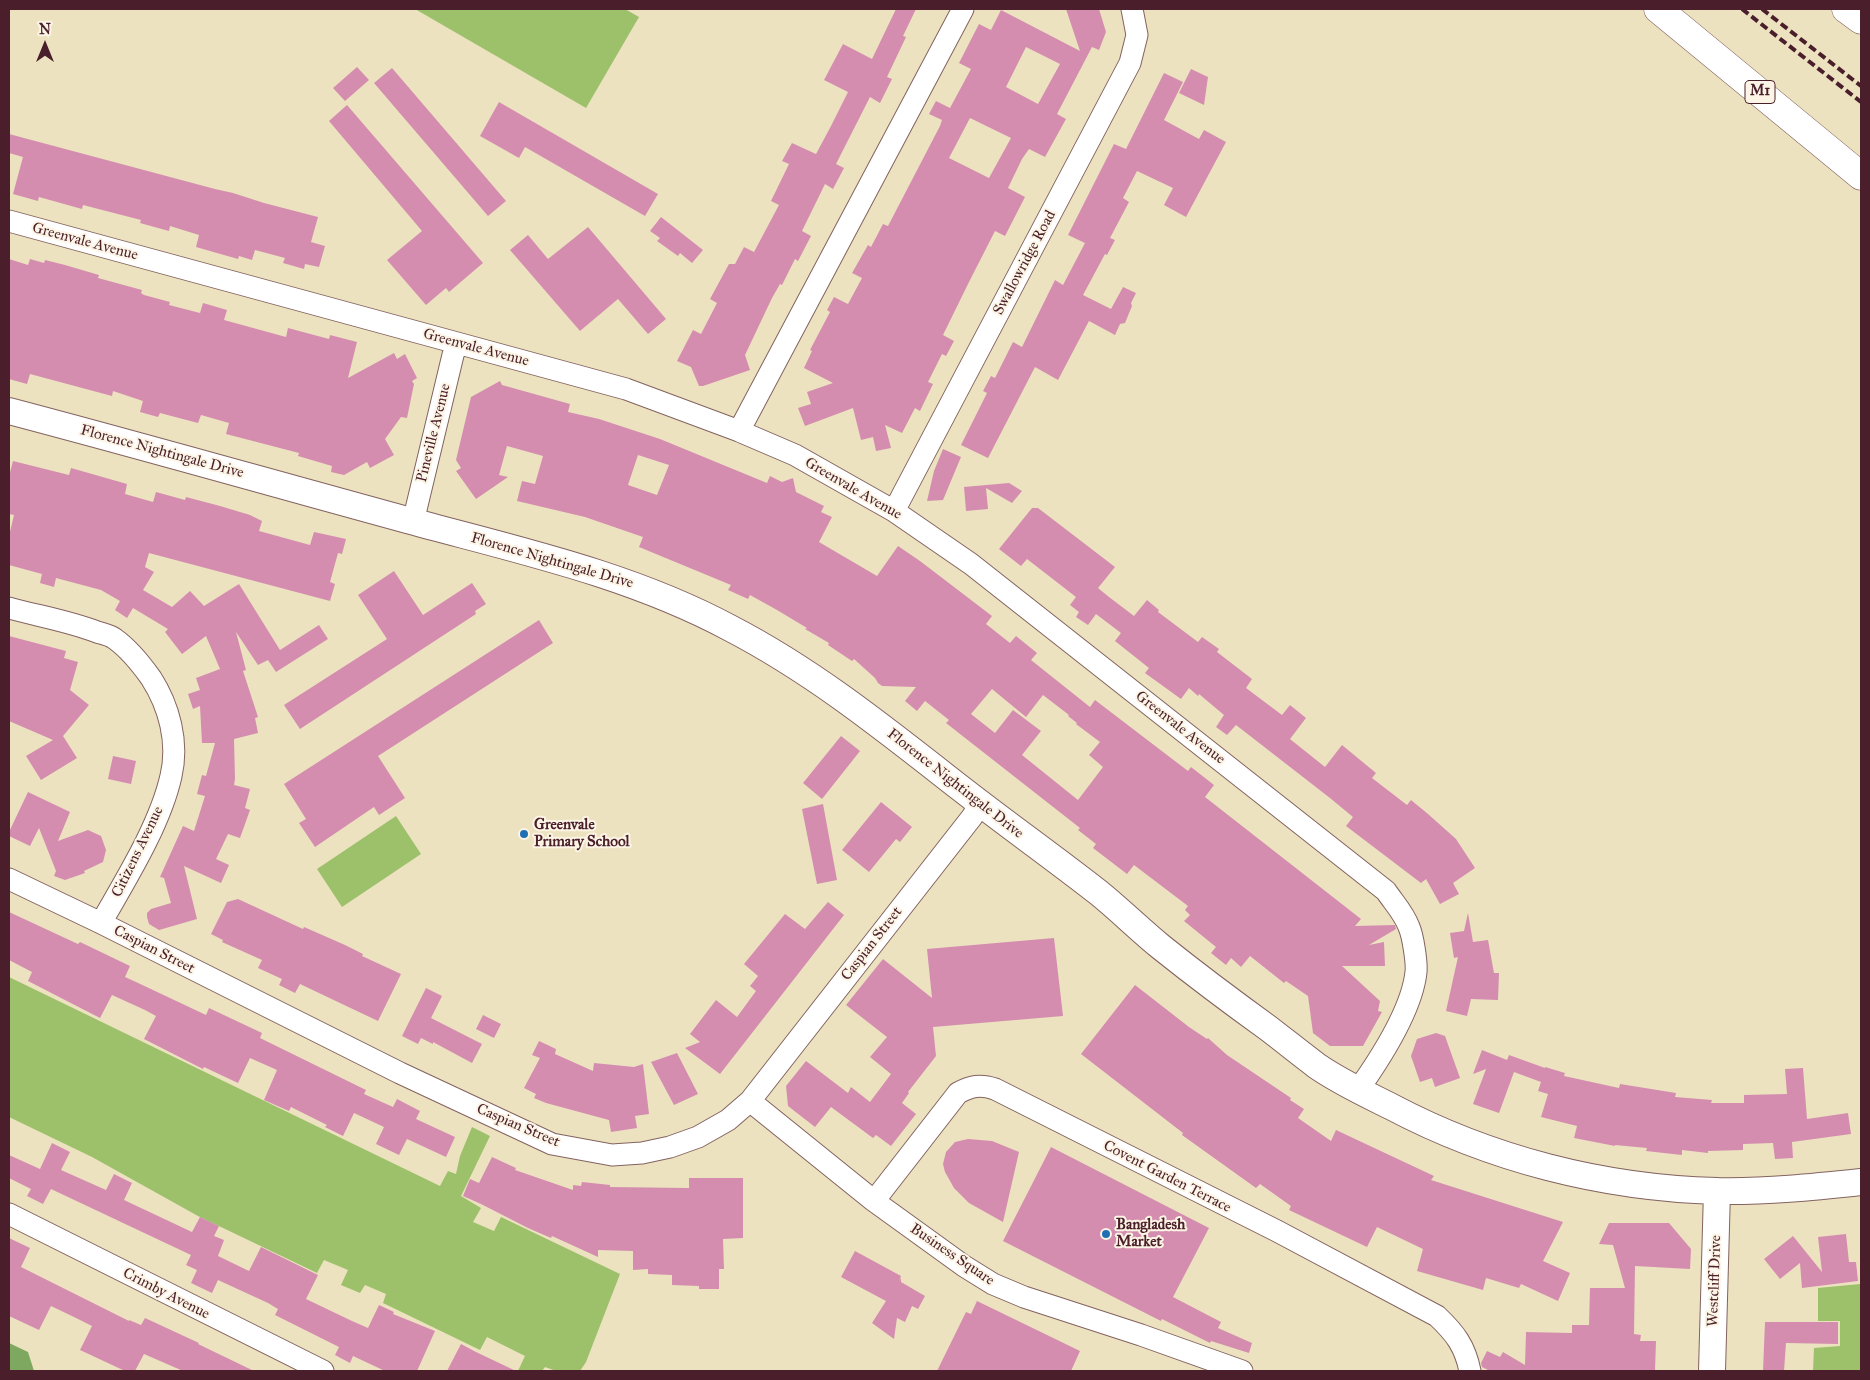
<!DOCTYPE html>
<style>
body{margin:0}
#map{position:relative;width:1870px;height:1380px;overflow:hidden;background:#ece2c0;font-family:"IM FELL Great Primer",serif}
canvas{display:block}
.frame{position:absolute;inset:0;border:10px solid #4a1f2b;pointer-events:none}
.north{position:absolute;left:20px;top:20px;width:50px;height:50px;-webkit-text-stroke:4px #fcf5e5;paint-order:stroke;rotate:0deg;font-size:14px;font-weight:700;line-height:20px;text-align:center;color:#4a1f2b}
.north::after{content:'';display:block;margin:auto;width:18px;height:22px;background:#4a1f2b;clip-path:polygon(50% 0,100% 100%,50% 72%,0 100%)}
</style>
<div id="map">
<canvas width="1870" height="1380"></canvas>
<div class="frame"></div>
<div class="north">N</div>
</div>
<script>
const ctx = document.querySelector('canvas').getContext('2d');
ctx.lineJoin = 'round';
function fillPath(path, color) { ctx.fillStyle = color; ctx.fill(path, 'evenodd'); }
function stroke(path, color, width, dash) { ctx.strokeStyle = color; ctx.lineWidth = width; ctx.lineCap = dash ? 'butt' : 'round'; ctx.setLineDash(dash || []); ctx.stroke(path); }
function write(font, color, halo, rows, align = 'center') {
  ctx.font = font + ' "IM FELL Great Primer",serif'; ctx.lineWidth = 4; ctx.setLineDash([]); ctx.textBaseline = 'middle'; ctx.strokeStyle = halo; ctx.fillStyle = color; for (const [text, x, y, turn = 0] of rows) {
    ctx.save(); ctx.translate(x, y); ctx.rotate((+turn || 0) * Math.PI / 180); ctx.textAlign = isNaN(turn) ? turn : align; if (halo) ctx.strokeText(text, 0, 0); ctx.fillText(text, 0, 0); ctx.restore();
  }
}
const green = new Path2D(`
 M 415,9 L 625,9 L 639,17 L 586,108 Z
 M 396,816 L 421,854 L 342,907 L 317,869 Z
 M 9,977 L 440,1186 L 448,1171 L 456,1174 L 460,1156 L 472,1127 L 490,1136 L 461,1196 L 481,1208 L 473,1222 L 494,1231 L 501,1217 L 620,1274 L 586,1362 L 580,1371 L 556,1371 L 545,1367 L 542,1371 L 518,1371 L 525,1356 L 487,1337 L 480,1350 L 383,1303 L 386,1294 L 365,1285 L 360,1293 L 341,1285 L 348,1270 L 324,1260 L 317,1273 L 198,1216 L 92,1157 L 9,1117 Z
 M 1860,1284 L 1861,1371 L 1813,1371 L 1814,1348 L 1840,1346 L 1840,1321 L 1818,1321 L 1818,1288 Z`);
const forest = new Path2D(`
 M 9,1343 L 28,1352 L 34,1371 L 9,1371 Z`);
const building = new Path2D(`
 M 896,9 L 916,9 L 903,36 L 906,37 L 887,77 L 892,79 L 880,103 L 870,97 L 836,164 L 844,168 L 833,189 L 825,184 L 802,231 L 811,236 L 798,261 L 795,259 L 782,285 L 780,284 L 772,298 L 745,355 L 750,370 L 703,386 L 699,386 L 691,367 L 677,361 L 693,330 L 701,334 L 717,303 L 710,299 L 729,264 L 735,264 L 744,247 L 754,252 L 779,205 L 771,201 L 789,164 L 782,161 L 792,143 L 816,154 L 831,126 L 848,92 L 824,80 L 843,44 L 872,59 Z
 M 1066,9 L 1099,9 L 1106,32 L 1099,50 L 1092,47 L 1057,114 L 1066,119 L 1045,157 L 1029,149 L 1022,159 L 1008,188 L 1025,197 L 1005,236 L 995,231 L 969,282 L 943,335 L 954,341 L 946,356 L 942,354 L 928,382 L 933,384 L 920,411 L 915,408 L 902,433 L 885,425 L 891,448 L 876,451 L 873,437 L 861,440 L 853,408 L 805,426 L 798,408 L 811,404 L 807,392 L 833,383 L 804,368 L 812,351 L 810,350 L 830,312 L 827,310 L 834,297 L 848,304 L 862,278 L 852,273 L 868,245 L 871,247 L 883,224 L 888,226 L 940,126 L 942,120 L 929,114 L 936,101 L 950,108 L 971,69 L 959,63 L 979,24 L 991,30 L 1001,10 L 1080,51 ZM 1026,47 L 1060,64 L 1038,104 L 1006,87 ZM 970,118 L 1011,138 L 989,178 L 949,158 Z
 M 357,67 L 369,80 L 345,101 L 333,88 Z
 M 392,68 L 506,201 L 488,216 L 374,83 Z
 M 1191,69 L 1208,77 L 1204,105 L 1179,93 Z
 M 1164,73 L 1183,82 L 1164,120 L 1199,139 L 1204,130 L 1226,142 L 1186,217 L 1164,205 L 1173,188 L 1137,171 L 1123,198 L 1129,202 L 1110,238 L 1115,240 L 1107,255 L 1105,254 L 1083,295 L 1111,309 L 1123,287 L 1136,293 L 1131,303 L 1132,306 L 1125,323 L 1120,324 L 1115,335 L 1089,321 L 1058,380 L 1035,367 L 988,458 L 961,445 L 987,393 L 983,391 L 991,376 L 995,378 L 1013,342 L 1022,347 L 1055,280 L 1063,285 L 1085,243 L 1068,235 L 1114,144 L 1126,149 Z
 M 499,102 L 658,194 L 645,216 L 525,147 L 519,158 L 480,136 Z
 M 347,105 L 483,263 L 449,292 L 446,288 L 426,305 L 387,260 L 422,231 L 329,121 Z
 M 9,134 L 215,189 L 233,193 L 264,203 L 318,217 L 311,242 L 325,246 L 319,267 L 305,264 L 304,269 L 283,263 L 285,258 L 255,250 L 252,260 L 239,256 L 238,259 L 196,247 L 199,235 L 170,226 L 169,231 L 140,223 L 141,220 L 83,205 L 82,209 L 39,197 L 38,201 L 13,194 L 23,157 L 9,153 Z
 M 661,217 L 703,250 L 692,263 L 680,253 L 678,256 L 657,241 L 660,238 L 650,231 Z
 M 588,227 L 666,319 L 648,334 L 618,299 L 580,331 L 510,250 L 528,235 L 548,259 Z
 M 9,259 L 28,265 L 30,259 L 44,263 L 45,260 L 65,265 L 99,275 L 98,278 L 142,290 L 141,293 L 144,295 L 170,302 L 169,305 L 200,313 L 203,303 L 227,310 L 224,320 L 286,337 L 288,328 L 329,339 L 330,335 L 357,342 L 348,378 L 394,353 L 397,359 L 405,354 L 417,378 L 412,381 L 414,384 L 407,418 L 401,417 L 385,439 L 394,455 L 370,468 L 367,462 L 344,475 L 331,472 L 332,466 L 298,456 L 299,453 L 226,434 L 229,423 L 201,415 L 198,423 L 160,413 L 158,417 L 140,412 L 143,401 L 113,391 L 112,396 L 30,374 L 27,384 L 9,379 Z
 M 500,381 L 502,385 L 570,404 L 568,412 L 599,419 L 660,439 L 767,483 L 770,476 L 782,482 L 793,478 L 796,492 L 824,506 L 821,512 L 832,517 L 819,542 L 877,576 L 898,546 L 920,561 L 992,616 L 986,624 L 1010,643 L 1016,636 L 1037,653 L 1031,660 L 1090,707 L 1095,700 L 1188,771 L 1191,767 L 1214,785 L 1205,797 L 1361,919 L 1355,926 L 1395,925 L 1396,929 L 1369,945 L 1384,942 L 1385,966 L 1342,966 L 1380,1001 L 1378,1011 L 1382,1012 L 1363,1046 L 1330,1046 L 1313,1033 L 1308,996 L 1286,981 L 1284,983 L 1250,956 L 1241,967 L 1231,958 L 1226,965 L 1211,953 L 1216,947 L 1184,921 L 1190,915 L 1185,910 L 1188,906 L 1134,865 L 1127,874 L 1093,848 L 1096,844 L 1078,830 L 1080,828 L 946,723 L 949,720 L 925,701 L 917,711 L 905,701 L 916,687 L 882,686 L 878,683 L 875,678 L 854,659 L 852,661 L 828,645 L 829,643 L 805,629 L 807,628 L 777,610 L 750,595 L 748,599 L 728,590 L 731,585 L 639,547 L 643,537 L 585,517 L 517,501 L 522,481 L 535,484 L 543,456 L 507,446 L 499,475 L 508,477 L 476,499 L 456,471 L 461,468 L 456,460 L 471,397 ZM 638,455 L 669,465 L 657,495 L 628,485 ZM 992,689 L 1026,717 L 1043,695 L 1069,715 L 1068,716 L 1077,723 L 1076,724 L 1100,742 L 1089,755 L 1103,767 L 1078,800 L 1022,755 L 1041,731 L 1013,710 L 995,733 L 971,714 Z
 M 943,449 L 961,457 L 943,500 L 927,501 L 934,471 Z
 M 13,461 L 69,475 L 71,468 L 127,484 L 125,494 L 153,502 L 156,492 L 185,500 L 186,497 L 220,506 L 250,515 L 262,521 L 259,531 L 310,545 L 314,532 L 346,539 L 342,554 L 338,553 L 330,582 L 335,584 L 330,601 L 149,553 L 145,567 L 154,572 L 143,590 L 172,607 L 190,591 L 204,606 L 239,584 L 280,650 L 319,625 L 328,639 L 276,672 L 268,660 L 258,665 L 236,632 L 246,670 L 243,671 L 258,717 L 255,718 L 258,733 L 234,739 L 235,779 L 234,785 L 250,789 L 245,808 L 250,810 L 240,838 L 228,834 L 216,859 L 229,865 L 221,883 L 184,866 L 197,919 L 159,930 L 149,924 L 147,917 L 147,913 L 151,909 L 171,903 L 164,878 L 160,877 L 183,826 L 194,831 L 205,796 L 197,794 L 202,775 L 206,776 L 215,743 L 202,743 L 200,706 L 193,709 L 188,694 L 200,690 L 196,678 L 220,669 L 206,636 L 182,654 L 165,632 L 168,629 L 133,608 L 127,618 L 115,610 L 120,601 L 101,590 L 56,578 L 54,587 L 40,583 L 42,574 L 9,565 L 9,536 L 14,515 L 9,514 L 9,476 Z
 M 1009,483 L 1022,491 L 1012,503 L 986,488 L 988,509 L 966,511 L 964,487 Z
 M 1032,508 L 1038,508 L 1115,567 L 1098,588 L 1109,597 L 1134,616 L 1147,600 L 1159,610 L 1158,612 L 1198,642 L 1202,637 L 1219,649 L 1217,652 L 1252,679 L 1246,688 L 1282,715 L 1290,705 L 1306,718 L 1290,739 L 1325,767 L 1342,745 L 1376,773 L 1372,778 L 1407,805 L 1411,800 L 1428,814 L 1456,839 L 1475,868 L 1453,883 L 1459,894 L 1440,904 L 1426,879 L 1421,883 L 1346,826 L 1353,817 L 1330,798 L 1236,725 L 1227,735 L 1216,727 L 1224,715 L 1199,694 L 1198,696 L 1189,688 L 1181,699 L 1145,673 L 1149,668 L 1115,641 L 1121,633 L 1096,614 L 1088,625 L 1076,617 L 1079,612 L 1070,605 L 1076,597 L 1027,559 L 1021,566 L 999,549 Z
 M 394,571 L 423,615 L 472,583 L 486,604 L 475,611 L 476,614 L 300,729 L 284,705 L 387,639 L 358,595 Z
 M 539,620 L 553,643 L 378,756 L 405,798 L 379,815 L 374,807 L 315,847 L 299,823 L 306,819 L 284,784 Z
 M 9,636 L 66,651 L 64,658 L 78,662 L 70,690 L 89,705 L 63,736 L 77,758 L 41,780 L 26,756 L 53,740 L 9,721 Z
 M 841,736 L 860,751 L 822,799 L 803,783 Z
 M 113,756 L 136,761 L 131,784 L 108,779 Z
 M 28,792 L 70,812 L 58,841 L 88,830 L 101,836 L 106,850 L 103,862 L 84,871 L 85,873 L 65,880 L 54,876 L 56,871 L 39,828 L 30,846 L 9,836 L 9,832 Z
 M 881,802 L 912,827 L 900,842 L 896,839 L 869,872 L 842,850 Z
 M 823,804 L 837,880 L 817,884 L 802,809 Z
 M 238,899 L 303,929 L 304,927 L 345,945 L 363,954 L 362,956 L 401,974 L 378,1021 L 300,984 L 295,993 L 279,985 L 282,979 L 258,968 L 262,960 L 222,942 L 223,940 L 211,934 L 227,902 Z
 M 828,902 L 844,915 L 720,1074 L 685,1048 L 700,1042 L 690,1034 L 716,1000 L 737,1017 L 756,991 L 750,986 L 758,976 L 744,964 L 785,914 L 805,929 Z
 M 9,912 L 78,944 L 80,942 L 130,966 L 125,977 L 136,982 L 206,1015 L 209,1008 L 262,1033 L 260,1038 L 366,1090 L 364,1094 L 393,1107 L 397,1099 L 420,1111 L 416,1119 L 455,1137 L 446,1157 L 407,1139 L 399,1155 L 376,1144 L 384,1127 L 354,1113 L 343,1136 L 325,1127 L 327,1125 L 291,1107 L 289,1111 L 264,1100 L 277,1070 L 250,1058 L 238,1083 L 204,1067 L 203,1069 L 144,1039 L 156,1016 L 145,1010 L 112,995 L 100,1018 L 28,981 L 32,972 L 9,960 Z
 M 1468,913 L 1473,942 L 1488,940 L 1494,973 L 1499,973 L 1498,1000 L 1471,999 L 1467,1016 L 1446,1011 L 1458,957 L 1454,958 L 1450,933 L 1464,931 Z
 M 1054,938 L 1063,1016 L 933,1027 L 936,1056 L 908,1092 L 909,1093 L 902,1103 L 916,1114 L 891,1146 L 876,1135 L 873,1138 L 831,1107 L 815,1127 L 788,1106 L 786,1086 L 806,1061 L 848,1093 L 851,1087 L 870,1102 L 891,1074 L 870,1057 L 887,1037 L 846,1005 L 883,959 L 932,998 L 927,949 Z
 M 1135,985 L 1189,1027 L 1207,1039 L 1208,1038 L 1227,1055 L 1291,1098 L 1290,1100 L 1304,1109 L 1298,1118 L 1331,1141 L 1336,1130 L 1434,1176 L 1431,1180 L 1563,1222 L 1543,1261 L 1570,1273 L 1558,1301 L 1521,1284 L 1519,1288 L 1486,1278 L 1483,1290 L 1417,1271 L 1423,1249 L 1377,1227 L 1367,1247 L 1289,1210 L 1291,1206 L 1260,1184 L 1256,1188 L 1182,1135 L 1183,1133 L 1081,1054 Z
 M 426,988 L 442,996 L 431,1018 L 482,1044 L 472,1063 L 433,1042 L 433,1044 L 421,1038 L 418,1044 L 402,1036 Z
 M 483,1015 L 501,1024 L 494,1038 L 476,1029 Z
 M 1436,1033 L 1445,1036 L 1460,1078 L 1435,1087 L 1432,1078 L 1420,1082 L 1411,1056 L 1417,1039 Z
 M 539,1041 L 556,1049 L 555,1054 L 593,1071 L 594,1063 L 634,1067 L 643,1064 L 649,1114 L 635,1116 L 637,1128 L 611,1132 L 609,1120 L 546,1103 L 534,1098 L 536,1094 L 524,1088 L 540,1058 L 532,1055 Z
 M 1482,1050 L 1507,1060 L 1509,1055 L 1545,1068 L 1545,1067 L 1565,1073 L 1564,1076 L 1619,1088 L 1620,1084 L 1676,1093 L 1675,1097 L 1712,1100 L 1711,1103 L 1744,1103 L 1744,1095 L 1787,1094 L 1785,1069 L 1803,1068 L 1807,1119 L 1848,1113 L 1851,1134 L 1792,1142 L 1793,1158 L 1775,1159 L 1773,1143 L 1743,1144 L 1743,1150 L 1708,1151 L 1708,1153 L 1682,1150 L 1682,1155 L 1646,1151 L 1647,1148 L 1615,1145 L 1615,1146 L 1574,1138 L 1577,1126 L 1541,1117 L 1548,1094 L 1538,1091 L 1541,1082 L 1514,1072 L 1499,1113 L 1473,1104 L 1486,1069 L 1473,1074 Z
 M 677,1053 L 698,1094 L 674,1105 L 651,1062 Z
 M 968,1139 L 992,1141 L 1019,1152 L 1003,1222 L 969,1203 L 954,1188 L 945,1172 L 943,1164 L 946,1152 L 955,1142 Z
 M 52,1143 L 70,1152 L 61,1170 L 106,1190 L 114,1174 L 132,1183 L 124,1200 L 192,1232 L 200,1217 L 219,1226 L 214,1236 L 224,1240 L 218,1256 L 249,1271 L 261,1247 L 318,1275 L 306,1299 L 352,1321 L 368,1328 L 379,1305 L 394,1312 L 393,1314 L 435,1331 L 417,1371 L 385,1371 L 353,1356 L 350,1363 L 335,1355 L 339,1347 L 275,1315 L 278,1309 L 268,1303 L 218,1280 L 212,1293 L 191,1283 L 197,1270 L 186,1265 L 191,1255 L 51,1189 L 43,1204 L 27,1196 L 31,1189 L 9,1178 L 9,1155 L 40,1169 Z
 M 1051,1147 L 1209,1228 L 1173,1297 L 1221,1322 L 1218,1328 L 1252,1343 L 1249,1353 L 1211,1341 L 1210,1343 L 1162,1319 L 1161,1321 L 1003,1241 Z
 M 492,1157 L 516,1168 L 515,1170 L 573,1190 L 573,1185 L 581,1186 L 582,1182 L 610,1185 L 610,1187 L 689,1188 L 689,1178 L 743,1178 L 743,1238 L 723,1239 L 724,1269 L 719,1269 L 719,1289 L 699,1289 L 699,1286 L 672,1285 L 672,1275 L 648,1274 L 648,1269 L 633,1270 L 633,1251 L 598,1250 L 598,1257 L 552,1236 L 551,1238 L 528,1228 L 481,1204 L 463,1196 L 470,1179 L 479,1183 Z
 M 1609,1223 L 1669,1223 L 1691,1249 L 1690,1269 L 1635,1266 L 1634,1334 L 1641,1335 L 1640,1341 L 1656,1341 L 1655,1371 L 1490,1371 L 1482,1367 L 1481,1363 L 1487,1351 L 1500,1357 L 1503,1352 L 1525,1365 L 1526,1332 L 1572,1333 L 1572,1325 L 1589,1325 L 1590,1288 L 1625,1288 L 1613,1245 L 1599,1244 Z
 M 1846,1234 L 1849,1262 L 1856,1262 L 1858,1281 L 1802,1288 L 1800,1263 L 1780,1279 L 1764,1259 L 1793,1236 L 1822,1272 L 1818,1237 Z
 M 9,1238 L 30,1248 L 21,1267 L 129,1321 L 129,1320 L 141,1325 L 145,1318 L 199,1343 L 198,1344 L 254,1371 L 183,1371 L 144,1354 L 135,1371 L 125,1371 L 80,1350 L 92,1326 L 74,1317 L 51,1306 L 39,1330 L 9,1316 Z
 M 855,1251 L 901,1276 L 899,1281 L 901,1278 L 901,1282 L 925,1296 L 918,1309 L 912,1306 L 905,1322 L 897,1318 L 894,1339 L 872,1323 L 886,1301 L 841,1277 Z
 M 977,1301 L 1080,1351 L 1071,1371 L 937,1371 L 966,1312 L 971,1314 Z
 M 1765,1322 L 1838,1322 L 1838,1344 L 1786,1343 L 1784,1371 L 1763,1371 Z
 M 461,1344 L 476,1352 L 516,1371 L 447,1371 Z`);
const minor = new Path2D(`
 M 9,221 L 626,389 L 739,431 L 795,455 L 894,511 L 971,564 L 1386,891 C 1394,903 1404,913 1409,927 C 1413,936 1417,963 1416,972 C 1412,1010 1380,1059 1358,1090
 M 739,431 L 963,9
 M 894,511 L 1130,63 L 1137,35 L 1132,9
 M 413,522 L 453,355 L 457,344
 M 9,608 C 38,616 69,621 97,632 C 103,634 110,635 115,639 C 129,649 141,664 151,678 C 169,706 179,742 171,776 C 160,825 126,879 101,923
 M 9,879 L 101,923 L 400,1073 L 552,1144 L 612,1155 L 642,1153 L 670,1147 L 698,1137 L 728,1120 L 750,1101 L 972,817 L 980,804
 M 750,1101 L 874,1201 L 964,1266 L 993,1284 L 1024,1297 L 1141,1335 L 1242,1371
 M 874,1201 L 958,1093 C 971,1086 980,1084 995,1089 L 1277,1231 L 1437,1316 C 1455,1333 1465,1346 1470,1371
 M 9,1214 L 323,1371`);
const tertiary = new Path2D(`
 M 9,411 C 142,446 275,484 407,520 C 517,550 629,574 730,628 C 813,671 885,729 959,787 C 1005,823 1053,857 1099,893 C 1120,910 1140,930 1161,947 C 1196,975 1232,1002 1268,1028 C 1285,1041 1301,1054 1317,1066 C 1340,1082 1366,1094 1390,1106 C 1490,1159 1603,1188 1717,1191 C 1765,1192 1814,1187 1861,1182
 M 1712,1371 L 1717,1191`);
const trunk = new Path2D(`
 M 1658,9 L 1861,176
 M 1846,9 L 1861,20`);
const rail = new Path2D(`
 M 1742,9 L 1861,102
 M 1762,9 L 1861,86`);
const markers = [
 [524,834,5,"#1f6fb2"],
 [1106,1234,5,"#1f6fb2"]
];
const shields = [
 [1760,92,30]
];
const shieldNames = [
 ["M1",1760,92]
];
const streetNames = [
 ["Greenvale Avenue",85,242,15],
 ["Swallowridge Road",1025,263,-62],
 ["Greenvale Avenue",476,348,15],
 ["Pineville Avenue",434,433,-76],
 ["Florence Nightingale Drive",162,452,15],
 ["Greenvale Avenue",853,489,30],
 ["Florence Nightingale Drive",552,561,16],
 ["Greenvale Avenue",1180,728,38],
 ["Florence Nightingale Drive",955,784,38],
 ["Citizens Avenue",138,852,-64],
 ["Caspian Street",872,944,-52],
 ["Caspian Street",154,950,27],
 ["Caspian Street",518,1126,23],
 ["Covent Garden Terrace",1167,1177,27],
 ["Business Square",952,1255,34],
 ["Westcliff Drive",1715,1281,-88],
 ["Crimby Avenue",166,1294,27]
];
const poiNames = [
 ["Greenvale",534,825],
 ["Primary School",534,842],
 ["Bangladesh",1116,1225],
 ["Market",1116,1242]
];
fillPath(green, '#9dc16b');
fillPath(forest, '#7ea75f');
fillPath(building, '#d48daf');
stroke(minor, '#83635f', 23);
stroke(tertiary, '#83635f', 28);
stroke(trunk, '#83635f', 29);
stroke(minor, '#fff', 21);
stroke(tertiary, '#fff', 26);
stroke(trunk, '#fff', 28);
stroke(rail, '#4a1f2b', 4, [8, 4]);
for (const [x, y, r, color] of markers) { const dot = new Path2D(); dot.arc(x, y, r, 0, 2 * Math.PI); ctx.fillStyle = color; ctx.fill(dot); stroke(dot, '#fcf5e5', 2); }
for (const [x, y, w] of shields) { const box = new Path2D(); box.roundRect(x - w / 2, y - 11.5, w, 23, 4); ctx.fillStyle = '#fcf5e5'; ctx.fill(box); stroke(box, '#4a1f2b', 1); }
write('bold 14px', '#4a1f2b', null, shieldNames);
write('15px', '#4a1f2b', '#fcf5e5', streetNames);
write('bold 15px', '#4a1f2b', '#fcf5e5', poiNames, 'left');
</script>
